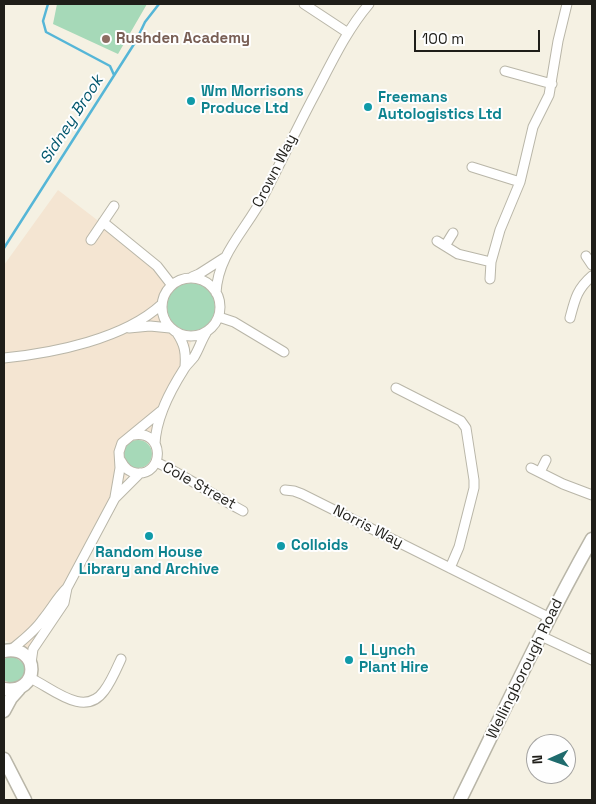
<!DOCTYPE html>
<style>
body{margin:0}
#map{position:relative;width:596px;height:804px;overflow:hidden;background:#f5f1e3;font-family:"Space Grotesk",sans-serif}
canvas{display:block}
.frame{position:absolute;inset:0;border:5px solid #1f1e19;pointer-events:none}
.north{position:absolute;left:526px;top:734px;width:50px;height:50px;box-sizing:border-box;background:#fefefe;border:1px solid #a5a4a2;border-radius:50%;rotate:268deg;font-size:14px;font-weight:700;line-height:20px;text-align:center;color:#1f1e19}
.north::after{content:'';display:block;margin:auto;width:18px;height:22px;background:#1f6b6d;clip-path:polygon(50% 0,100% 100%,50% 72%,0 100%)}
.scale{position:absolute;left:414px;top:30px;width:126px;height:22px;box-sizing:border-box;border:2px solid #1f1e19;border-top:0;padding-left:6px;font-size:15px;line-height:18px;white-space:nowrap;color:#1f1e19;-webkit-text-stroke:4px #fefefe;paint-order:stroke}
</style>
<div id="map">
<canvas width="596" height="804"></canvas>
<div class="frame"></div>
<div class="north">N</div>
<div class="scale">100 m</div>
</div>
<script>
const ctx = document.querySelector('canvas').getContext('2d');
ctx.lineJoin = 'round';
function fillPath(path, color) { ctx.fillStyle = color; ctx.fill(path, 'evenodd'); }
function stroke(path, color, width, dash) { ctx.strokeStyle = color; ctx.lineWidth = width; ctx.lineCap = dash ? 'butt' : 'round'; ctx.setLineDash(dash || []); ctx.stroke(path); }
function write(font, color, halo, rows, align = 'center') {
  ctx.font = font + ' "Space Grotesk",sans-serif'; ctx.lineWidth = 4; ctx.setLineDash([]); ctx.textBaseline = 'middle'; ctx.strokeStyle = halo; ctx.fillStyle = color; for (const [text, x, y, turn = 0] of rows) {
    ctx.save(); ctx.translate(x, y); ctx.rotate((+turn || 0) * Math.PI / 180); ctx.textAlign = isNaN(turn) ? turn : align; if (halo) ctx.strokeText(text, 0, 0); ctx.fillText(text, 0, 0); ctx.restore();
  }
}
const commercial = new Path2D(`
 M 58,190 L 156,265 L 176,288 L 170,295 L 167,305 L 168,316 L 175,325 L 183,330 L 193,332 L 184,373 L 147,443 L 141,440 L 125,455 L 126,459 L 132,466 L 73,582 L 29,652 L 4,640 L 4,265 Z`);
const green = new Path2D(`
 M 57,4 L 147,4 L 118,54 L 53,24 Z
 M167 307a24 24 0 1 1 48 0a24 24 0 1 1-48 0Z
 M124 454a14 14 0 1 1 28 0a14 14 0 1 1-28 0Z
 M 10,656 C 38,663 22,691 4,680 L 4,659 Z`);
const stream = new Path2D(`
 M 48,4 L 43,21 L 46,32 L 110,66 L 114,75
 M 4,248 L 136,41 L 145,22 L 159,4`);
const street = new Path2D(`
 M 304,4 L 348,33
 M 505,71 L 552,84
 M 472,167 L 520,182
 M 103,222 L 157,266 L 171,284
 M 91,240 L 114,206
 M 437,241 L 458,254 L 491,262
 M 445,246 L 453,233
 M 586,256 L 592,265
 M 192,277 L 199,274 L 224,258
 M162 307a29 29 0 1 1 58 0a29 29 0 1 1-58 0Z
 M 490,279 L 491,262 L 500,230 L 520,182 L 533,127 L 549,95 L 558,41 L 567,4
 M 216,293 C 218,253 247,229 264,195 C 281,162 297,128 314,96 C 331,64 346,31 369,4
 M 219,317 L 234,322 L 284,352
 M 570,318 C 575,299 577,289 592,276
 M 129,328 L 150,326 L 170,328
 M 177,333 C 185,345 186,353 185,367
 M 4,358 C 54,353 124,339 162,304
 M 396,388 L 461,421 L 466,428 L 474,480 L 474,488 L 459,547 L 450,568
 M 155,444 C 156,417 170,391 184,369 C 187,364 191,361 194,357 C 199,349 201,341 206,333
 M 121,461 C 124,467 128,472 136,473 C 165,476 165,429 133,435
 M 156,462 C 186,476 213,495 243,511
 M 531,468 L 563,484 L 592,495
 M 540,472 L 546,460
 M 285,490 L 294,491 L 302,494 L 550,618
 M 115,497 L 120,468 L 119,452 L 122,443 L 161,411
 M 541,636 L 592,660
 M 12,649 C 23,640 35,631 43,619 C 52,608 57,598 67,588
 M 31,663 L 33,649 L 64,603 L 67,588 L 115,498 L 140,473
 M 30,678 C 51,687 84,719 104,691 C 111,682 116,670 121,659`);
const primary = new Path2D(`
 M 4,651 C 41,644 40,695 4,689
 M 4,711 L 11,698 L 19,689
 M 4,759 L 25,800
 M 460,800 C 503,713 544,624 592,539`);
const markers = [
 [106,39,5,"#8d6e63"],
 [191,101,5,"#0f9aa8"],
 [368,107,5,"#0f9aa8"],
 [149,536,5,"#0f9aa8"],
 [281,546,5,"#0f9aa8"],
 [349,660,5,"#0f9aa8"]
];
const educationNames = [
 ["Rushden Academy",116,39]
];
const cultureNames = [
 ["Wm Morrisons",201,92],
 ["Produce Ltd",201,109],
 ["Freemans",378,98],
 ["Autologistics Ltd",378,115],
 ["Colloids",291,546],
 ["Random House",149,553,"center"],
 ["Library and Archive",149,570,"center"],
 ["L Lynch",359,651],
 ["Plant Hire",359,668]
];
const streetNames = [
 ["Crown Way",275,171,-63],
 ["Cole Street",199,486,29],
 ["Norris Way",368,527,27],
 ["Wellingborough Road",525,669,-64]
];
const waterNames = [
 ["Sidney Brook",72,120,-57]
];
fillPath(commercial, '#f4e5d2');
fillPath(green, '#a6d9b8');
stroke(stream, '#55b6d7', 2.5);
stroke(street, '#b9b6a8', 11);
stroke(primary, '#b9b6a8', 15);
stroke(street, '#fff', 9);
stroke(primary, '#fff', 12);
for (const [x, y, r, color] of markers) { const dot = new Path2D(); dot.arc(x, y, r, 0, 2 * Math.PI); ctx.fillStyle = color; ctx.fill(dot); stroke(dot, '#fefefe', 2); }
write('bold 15px', '#785e54', '#fefefe', educationNames, 'left');
write('bold 15px', '#0d838f', '#fefefe', cultureNames, 'left');
write('15px', '#1f1e19', '#fefefe', streetNames);
write('italic 16px', '#00566d', '#fefefe', waterNames);
</script>
